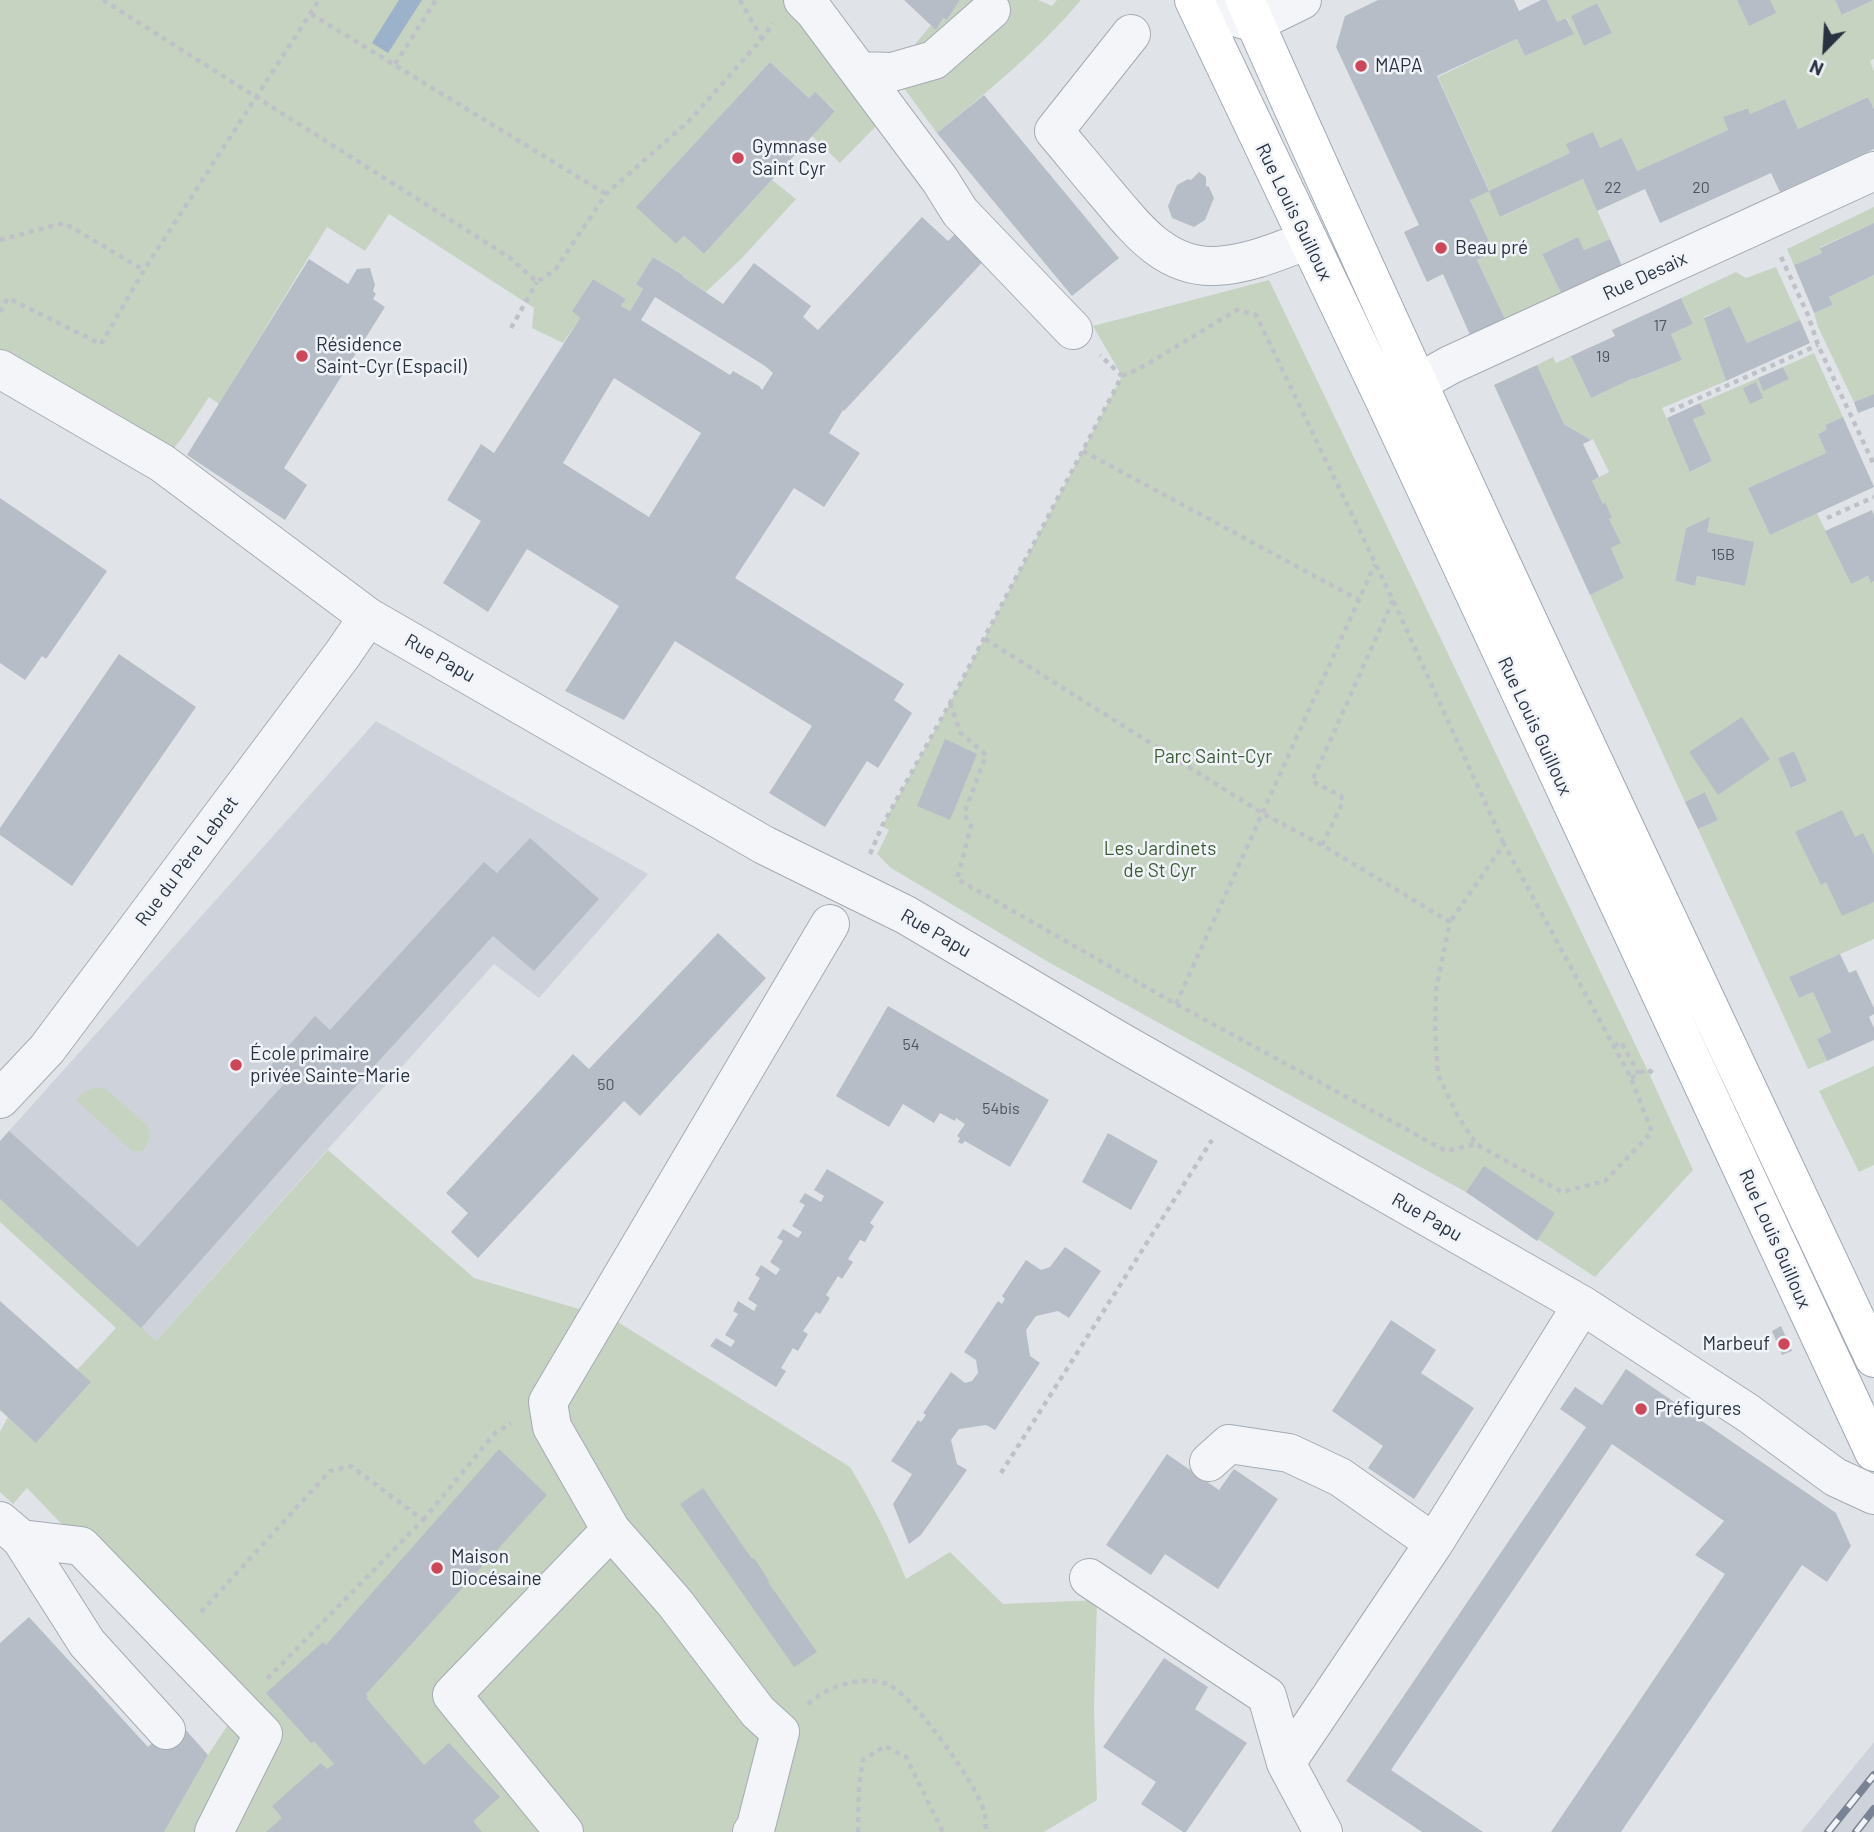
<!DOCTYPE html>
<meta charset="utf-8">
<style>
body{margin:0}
#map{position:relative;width:1874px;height:1832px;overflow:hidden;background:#e0e4e9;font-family:Barlow,sans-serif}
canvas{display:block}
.north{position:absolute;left:1790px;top:14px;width:70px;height:70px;-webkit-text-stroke:5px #f0f3f7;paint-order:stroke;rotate:204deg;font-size:19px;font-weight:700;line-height:28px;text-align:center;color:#293241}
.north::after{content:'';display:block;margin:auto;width:24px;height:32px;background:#293241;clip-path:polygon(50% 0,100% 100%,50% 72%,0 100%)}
</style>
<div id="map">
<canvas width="1874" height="1832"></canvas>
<div class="north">N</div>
</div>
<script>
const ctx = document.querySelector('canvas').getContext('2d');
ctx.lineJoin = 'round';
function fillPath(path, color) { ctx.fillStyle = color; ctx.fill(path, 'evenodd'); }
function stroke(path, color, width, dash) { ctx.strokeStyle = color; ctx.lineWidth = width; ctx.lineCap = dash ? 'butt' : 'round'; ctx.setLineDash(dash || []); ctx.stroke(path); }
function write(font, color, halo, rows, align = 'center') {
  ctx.font = font + ' Barlow,sans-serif'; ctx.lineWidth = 5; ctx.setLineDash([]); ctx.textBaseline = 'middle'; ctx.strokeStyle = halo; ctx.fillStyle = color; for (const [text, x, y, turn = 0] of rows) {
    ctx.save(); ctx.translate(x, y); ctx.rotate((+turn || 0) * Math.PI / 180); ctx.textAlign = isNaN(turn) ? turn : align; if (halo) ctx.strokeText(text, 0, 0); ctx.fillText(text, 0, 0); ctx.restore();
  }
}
const built = new Path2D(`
 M 376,721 L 648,874 L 539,998 L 494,964 L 155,1342 L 0,1199 L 0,1141 Z
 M 1874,1742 L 1874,1832 L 1801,1832 Z`);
const green = new Path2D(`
 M 0,0 L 803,0 L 880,122 L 840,163 L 812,136 L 835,110 L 815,93 L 809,98 L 770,62 L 637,207 L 676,244 L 684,236 L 704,254 L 772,180 L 796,199 L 742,258 L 706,292 L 682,276 L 682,274 L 653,257 L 636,284 L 643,289 L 630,311 L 621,306 L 626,299 L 593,279 L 572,311 L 580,318 L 563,343 L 532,328 L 534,308 L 389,214 L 365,251 L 327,227 L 219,404 L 209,397 L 182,438 L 162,463 L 0,369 Z
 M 960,0 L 1038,0 L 1052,6 L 1057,0 L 1081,0 C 1039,50 987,92 937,133 L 892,72 L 931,25 L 936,29 L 943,18 L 947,20 Z
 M 1547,0 L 1737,0 L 1749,25 L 1770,0 L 1835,0 L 1843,15 L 1874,0 L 1874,59 L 1870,61 L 1874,72 L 1874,109 L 1868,97 L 1798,129 L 1785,99 L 1750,114 L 1747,108 L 1724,117 L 1728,130 L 1637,171 L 1622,139 L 1600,148 L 1570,153 L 1490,191 L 1501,217 L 1583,179 L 1610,239 L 1584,250 L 1578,237 L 1542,254 L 1562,295 L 1506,321 L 1477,260 L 1494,252 L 1470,200 L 1489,190 L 1438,77 L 1517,39 L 1525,56 L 1573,33 L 1567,18 L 1557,22 ZM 1597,3 L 1611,33 L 1585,46 L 1571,16 Z
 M 1874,207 L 1874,223 L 1820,247 L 1822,253 L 1794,265 L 1787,249 Z
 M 1776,267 L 1800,320 L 1747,343 L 1730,306 L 1704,317 L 1726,381 L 1662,408 L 1691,472 L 1712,461 L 1693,419 L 1705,414 L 1700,403 L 1758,378 L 1763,390 L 1789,379 L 1783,367 L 1814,353 L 1843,417 L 1825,425 L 1827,429 L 1818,434 L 1826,453 L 1748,488 L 1770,535 L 1817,513 L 1851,584 L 1868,576 L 1871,582 L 1874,581 L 1874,939 L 1789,977 L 1799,998 L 1813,992 L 1831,1032 L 1817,1039 L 1827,1061 L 1808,1069 L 1698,829 L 1718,820 L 1705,792 L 1685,802 L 1590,595 L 1624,578 L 1611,548 L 1620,542 L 1609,519 L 1611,518 L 1604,503 L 1603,504 L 1592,481 L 1609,472 L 1593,439 L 1591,440 L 1564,424 L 1537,365 L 1553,357 L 1556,363 L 1571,356 L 1591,398 L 1634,378 L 1636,379 L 1682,360 L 1671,334 L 1693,324 L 1681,298 L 1736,272 L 1746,278 ZM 1709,518 L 1707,532 L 1745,586 L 1697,576 L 1695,586 L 1675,581 L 1686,528 ZM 1793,751 L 1807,781 L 1792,788 L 1778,758 Z
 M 1874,275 L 1874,394 L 1854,402 L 1818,327 L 1814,313 L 1833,305 L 1829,297 Z
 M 1269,280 L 1647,1069 L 1693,1170 L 1595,1277 L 1466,1192 L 1050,963 L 891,868 L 877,854 L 889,830 L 882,826 L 950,703 L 1122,376 L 1093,326 Z
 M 1874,1066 L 1874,1165 L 1859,1172 L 1819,1091 Z
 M 98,1087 L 106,1089 L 143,1122 L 148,1126 L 150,1137 L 143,1151 L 132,1151 L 77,1101 C 80,1092 89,1089 98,1087 Z
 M 328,1150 L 474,1278 L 613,1319 L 850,1467 C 872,1503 890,1539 906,1579 L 950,1552 L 1003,1604 L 1097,1600 L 1094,1709 L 1097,1800 L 1044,1832 L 164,1832 L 208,1755 L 239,1708 L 27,1488 L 13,1504 L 0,1492 L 0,1432 L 8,1417 L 37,1442 L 90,1383 L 77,1370 L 116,1328 L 0,1222 L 0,1199 L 156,1341 Z`);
const water = new Path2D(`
 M 399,0 L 422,0 L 388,53 L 372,43 Z`);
const building = new Path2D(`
 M 904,0 L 960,0 L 947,20 L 943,18 L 936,30 Z
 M 1378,0 L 1514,0 L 1519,11 L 1541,0 L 1547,0 L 1557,22 L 1566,18 L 1574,34 L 1525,56 L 1517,39 L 1437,76 L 1489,191 L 1470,200 L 1494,252 L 1477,260 L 1506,321 L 1471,337 L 1443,274 L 1427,282 L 1404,232 L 1419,225 L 1336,47 L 1345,16 Z
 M 1737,0 L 1770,0 L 1776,13 L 1749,26 Z
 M 1835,0 L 1874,0 L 1842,15 Z
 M 1597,3 L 1612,33 L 1584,46 L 1571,16 Z
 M 770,62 L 809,98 L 815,92 L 835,111 L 704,254 L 684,236 L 676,244 L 636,207 Z
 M 984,95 L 1119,258 L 1072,296 L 937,133 Z
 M 1868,97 L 1874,109 L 1874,149 L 1780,192 L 1771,173 L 1660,223 L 1645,189 L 1597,211 L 1583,179 L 1500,217 L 1489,191 L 1570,153 L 1566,144 L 1593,132 L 1600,148 L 1622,138 L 1637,171 L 1728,130 L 1723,117 L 1748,108 L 1750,114 L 1785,99 L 1798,129 Z
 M 1199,172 L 1206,177 L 1206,186 L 1209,187 L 1214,198 L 1205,220 L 1194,227 L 1172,218 L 1168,206 L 1177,185 L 1188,179 L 1191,180 Z
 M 922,217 L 948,241 L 962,227 L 990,254 L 844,411 L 843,410 L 829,433 L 860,453 L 824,507 L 794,488 L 735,578 L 904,684 L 894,700 L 912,713 L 878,768 L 867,761 L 825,827 L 769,793 L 812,726 L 675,641 L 624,720 L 565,691 L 619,606 L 527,549 L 488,612 L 443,583 L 481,521 L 447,500 L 481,444 L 494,453 L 580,318 L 572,311 L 593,279 L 626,299 L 621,306 L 630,311 L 643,289 L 636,284 L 653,257 L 683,275 L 682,276 L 723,304 L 754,263 L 811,306 L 803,317 L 818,330 ZM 655,297 L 765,366 L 773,373 L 762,390 L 759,386 L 733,371 L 730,375 L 641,320 ZM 614,378 L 701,433 L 649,517 L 563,463 Z
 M 1874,223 L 1874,275 L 1829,297 L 1833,305 L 1814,313 L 1794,265 L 1822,253 L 1820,248 Z
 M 1578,237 L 1584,250 L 1610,239 L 1622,266 L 1562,295 L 1542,254 Z
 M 309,259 L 348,284 L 357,269 L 370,268 L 375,285 L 373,291 L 376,294 L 373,299 L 385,307 L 284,468 L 307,485 L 285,520 L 187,455 Z
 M 1681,298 L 1693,324 L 1671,334 L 1682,360 L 1635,379 L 1634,378 L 1591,398 L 1571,356 L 1615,336 L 1612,330 Z
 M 1730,306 L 1747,343 L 1800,320 L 1810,343 L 1726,381 L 1704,318 Z
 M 1537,365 L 1564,424 L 1591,440 L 1583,444 L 1599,477 L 1592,481 L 1603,504 L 1605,502 L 1612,518 L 1609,519 L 1621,543 L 1611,548 L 1624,578 L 1590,595 L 1494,385 Z
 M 1783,367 L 1789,379 L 1763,391 L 1758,378 Z
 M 1756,382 L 1763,398 L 1750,404 L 1743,388 Z
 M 1874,394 L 1874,407 L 1858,413 L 1854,402 Z
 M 1700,403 L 1706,414 L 1693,419 L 1712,461 L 1690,472 L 1667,418 Z
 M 1843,417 L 1874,487 L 1770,535 L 1748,488 L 1826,453 L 1818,434 L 1827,429 L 1825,425 Z
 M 0,498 L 107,571 L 46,659 L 42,656 L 25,680 L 0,663 Z
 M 1872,510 L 1874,515 L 1874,581 L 1871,583 L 1868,576 L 1851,584 L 1825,531 Z
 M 1710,517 L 1707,532 L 1754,542 L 1745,586 L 1697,576 L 1695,586 L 1675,581 L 1686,528 Z
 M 119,654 L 196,707 L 72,886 L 0,835 L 0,828 Z
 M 1742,717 L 1770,759 L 1718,795 L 1689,752 Z
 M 945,739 L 977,754 L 950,820 L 917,806 Z
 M 1794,751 L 1807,781 L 1791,788 L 1778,758 Z
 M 1705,792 L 1718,820 L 1698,829 L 1685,802 Z
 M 1842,810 L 1855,837 L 1863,833 L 1874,855 L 1874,902 L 1842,916 L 1826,882 L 1821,885 L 1795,832 Z
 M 530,838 L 599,899 L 534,971 L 493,936 L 323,1122 L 141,1328 L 0,1199 L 0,1141 L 9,1131 L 138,1247 L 283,1085 L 267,1070 L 315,1016 L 330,1030 L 484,862 L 497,873 Z
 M 718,933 L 766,978 L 640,1116 L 624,1101 L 478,1258 L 451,1232 L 468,1213 L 446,1193 L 573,1054 L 589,1069 Z
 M 1840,954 L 1849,973 L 1856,970 L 1874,1008 L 1874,1014 L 1869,1017 L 1874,1028 L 1874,1040 L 1827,1061 L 1817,1039 L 1831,1032 L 1813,992 L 1799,998 L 1789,977 Z
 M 888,1006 L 1049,1100 L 1010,1167 L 965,1141 L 962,1144 L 958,1142 L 960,1138 L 957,1136 L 965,1124 L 956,1118 L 955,1121 L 940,1113 L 934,1123 L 903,1104 L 889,1127 L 836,1096 Z
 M 1108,1133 L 1158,1161 L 1131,1210 L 1082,1182 Z
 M 1484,1166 L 1555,1213 L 1537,1241 L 1466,1192 Z
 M 827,1169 L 884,1202 L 870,1223 L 874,1226 L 865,1242 L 860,1240 L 848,1259 L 853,1262 L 842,1279 L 838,1276 L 826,1295 L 830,1298 L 820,1314 L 816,1312 L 803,1331 L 808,1334 L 798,1351 L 793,1348 L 781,1368 L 786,1371 L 776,1387 L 710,1346 L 716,1338 L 731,1347 L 735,1341 L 725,1335 L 738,1314 L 733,1311 L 738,1301 L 754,1311 L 757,1305 L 748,1299 L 760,1278 L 755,1275 L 761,1265 L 776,1275 L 780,1269 L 770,1262 L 783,1241 L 777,1238 L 783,1229 L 798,1238 L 802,1232 L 792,1226 L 805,1205 L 799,1202 L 805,1193 L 821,1202 L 824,1196 L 814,1190 Z
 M 1065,1247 L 1101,1271 L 1069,1318 L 1058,1311 L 1036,1316 L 1026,1330 L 1030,1356 L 1040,1363 L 995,1430 L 986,1425 L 959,1429 L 951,1440 L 957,1464 L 967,1470 L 921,1535 L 909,1544 L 893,1504 L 912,1474 L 891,1461 L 918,1420 L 921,1422 L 926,1415 L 923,1413 L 951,1372 L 965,1383 L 972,1381 L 978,1373 L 976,1360 L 964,1352 L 998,1301 L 1002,1304 L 1005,1299 L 1002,1296 L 1026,1260 L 1041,1270 L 1050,1267 Z
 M 0,1301 L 91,1382 L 36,1443 L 0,1410 Z
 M 1391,1320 L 1436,1350 L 1421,1373 L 1474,1408 L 1414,1499 L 1368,1468 L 1383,1446 L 1332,1411 Z
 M 1781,1326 L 1792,1351 L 1782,1355 L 1772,1331 Z
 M 1626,1369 L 1836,1513 L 1851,1546 L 1827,1582 L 1802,1565 L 1621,1832 L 1551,1832 L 1725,1574 L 1695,1555 L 1724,1521 L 1612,1444 L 1391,1770 L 1483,1832 L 1422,1832 L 1346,1781 L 1586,1427 L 1560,1409 L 1575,1387 L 1602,1405 Z
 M 499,1449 L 547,1495 L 366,1694 L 368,1697 L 366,1698 L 424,1765 L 449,1743 L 500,1797 L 473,1821 L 482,1832 L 266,1832 L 282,1818 L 272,1806 L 321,1763 L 327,1769 L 334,1764 L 314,1741 L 312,1744 L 266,1693 L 323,1642 L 326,1645 Z
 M 1167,1454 L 1219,1490 L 1234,1469 L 1278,1499 L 1218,1589 L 1165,1554 L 1151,1575 L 1106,1545 Z
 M 703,1488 L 752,1559 L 754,1558 L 769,1581 L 768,1582 L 817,1652 L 794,1667 L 680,1504 Z
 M 29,1617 L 148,1747 L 177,1720 L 208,1755 L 164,1832 L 0,1832 L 0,1643 Z
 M 1164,1658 L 1208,1687 L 1195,1709 L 1247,1743 L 1186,1832 L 1183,1832 L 1141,1804 L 1156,1782 L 1103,1747 Z`);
const path = new Path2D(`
 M 103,0 L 509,257 L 537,282 L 555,270 L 606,194 L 690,120 L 762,39 L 773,23
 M 740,0 L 762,39
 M 311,14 L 606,194
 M 395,64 L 436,0
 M 0,240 L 64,223 L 144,270
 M 1781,257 L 1808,315 L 1818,345 L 1874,465
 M 0,312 L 8,298 L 101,344 L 144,270 L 319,0
 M 511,328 L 537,282
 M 1122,376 L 1139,369 L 1237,310 L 1256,315 L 1393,600 L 1504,844
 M 1670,411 L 1818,345
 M 1083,451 L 1359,600
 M 1827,518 L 1874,497
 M 985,639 L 1262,813 L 1322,845 L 1450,922 L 1436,990 L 1435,1032 L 1438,1075 L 1458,1116 L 1476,1144 L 1562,1192 L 1605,1181 L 1652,1132 L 1631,1078 L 1504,844 L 1450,922
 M 950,703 L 960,732 L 986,755 L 964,814 L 971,826 L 957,879 L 1176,1004 L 1446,1151 L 1476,1144
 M 1322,845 L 1343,802 L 1341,796 L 1312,781 L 1393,600
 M 870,854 L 882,826 L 950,703 L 1122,376 L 1100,355
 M 1176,1004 L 1375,564
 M 1614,1046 L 1621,1042 L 1639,1074
 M 1631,1078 L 1647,1069 L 1654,1074
 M 1001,1473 L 1212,1140
 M 423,1520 L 495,1433 L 511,1423
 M 201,1612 L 330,1471 L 351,1466 L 423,1520 L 264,1682
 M 808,1704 C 827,1686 862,1675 887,1684 C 912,1693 977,1785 984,1811 C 986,1817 985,1825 986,1832
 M 858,1832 L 859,1786 L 863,1760 L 885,1746 L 906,1757 L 943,1832`);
const minor = new Path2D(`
 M 803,0 L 814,11 L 940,180 L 960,212 L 1073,330
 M 1217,0 L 1224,14 L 1255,23 L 1302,0
 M 1131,34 L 1054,131 C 1071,151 1088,172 1105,192 C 1135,227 1164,268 1215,266 C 1247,265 1279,251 1308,240
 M 859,71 L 892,72 L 934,60 L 991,10
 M 0,369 L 162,463 L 368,617 L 764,845 L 906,915 L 1114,1038 L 1582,1305 L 1748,1413 L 1835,1477 L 1874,1495
 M 1418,383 L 1450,365 L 1874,171
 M 0,1099 L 47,1049 L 342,655 L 368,617
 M 1209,1462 L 1229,1444 L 1289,1453 L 1340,1477 L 1434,1543
 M 0,1521 L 21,1539 L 87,1643 L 166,1730
 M 611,1530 L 675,1603 L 758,1712 L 780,1732 L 756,1826 L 752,1832
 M 21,1539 L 81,1546 L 263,1734 L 214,1832
 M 1089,1578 L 1267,1696 L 1286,1763
 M 564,1832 L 452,1695 L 611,1530 L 552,1427 L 548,1402 L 830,924
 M 1323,1832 L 1286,1763 L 1434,1543 L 1582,1305`);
const major = new Path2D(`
 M 1194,0 L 1385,401 L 1874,1452
 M 1245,0 C 1447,456 1662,906 1874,1358`);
const rail = new Path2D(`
 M 1828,1832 L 1874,1775
 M 1856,1832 L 1874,1809`);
const markers = [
 [1361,66,7,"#cf455a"],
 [738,158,7,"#cf455a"],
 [1441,248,7,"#cf455a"],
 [302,356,7,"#cf455a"],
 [236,1065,7,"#cf455a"],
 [1784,1344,7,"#cf455a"],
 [1641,1409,7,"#cf455a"],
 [437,1568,7,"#cf455a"]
];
const numberNames = [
 ["22",1613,188],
 ["20",1701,188],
 ["17",1660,326],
 ["19",1603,357],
 ["15B",1723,555],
 ["54",911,1045],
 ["50",606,1085],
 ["54bis",1001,1109]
];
const poiNames = [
 ["MAPA",1375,66],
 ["Gymnase",752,147],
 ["Saint Cyr",752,169],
 ["Beau pré",1455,248],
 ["Résidence",316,345],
 ["Saint-Cyr (Espacil)",316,367],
 ["École primaire",250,1054],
 ["privée Sainte-Marie",250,1076],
 ["Marbeuf",1770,1344,"right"],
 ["Préfigures",1655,1409],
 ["Maison",451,1557],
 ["Diocésaine",451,1579]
];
const streetNames = [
 ["Rue Louis Guilloux",1294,212,64],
 ["Rue Desaix",1645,276,-25],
 ["Rue Papu",440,658,30],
 ["Rue Louis Guilloux",1535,726,65],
 ["Rue du Père Lebret",187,861,-53],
 ["Rue Papu",936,933,30],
 ["Rue Papu",1427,1217,30],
 ["Rue Louis Guilloux",1775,1239,66]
];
const parkNames = [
 ["Parc Saint-Cyr",1213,757],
 ["Les Jardinets",1160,849],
 ["de St Cyr",1160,871]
];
fillPath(built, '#ced3db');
fillPath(green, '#c6d3c1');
fillPath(water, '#9bb2ca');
fillPath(building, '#b7bdc6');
stroke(minor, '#a5abb3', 40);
stroke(major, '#a0a8b5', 40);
stroke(path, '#bec2c8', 4.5, [5, 5]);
stroke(minor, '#f3f5f8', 38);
stroke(major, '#fff', 38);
stroke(rail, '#7a8393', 8);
stroke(rail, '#f0f3f7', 5, [16]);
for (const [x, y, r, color] of markers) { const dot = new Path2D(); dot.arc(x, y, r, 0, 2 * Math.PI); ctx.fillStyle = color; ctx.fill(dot); stroke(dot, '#f0f3f7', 2.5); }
write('16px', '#4c5562', null, numberNames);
write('19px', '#293241', '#f0f3f7', poiNames, 'left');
write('19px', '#293241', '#f0f3f7', streetNames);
write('19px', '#3d5d36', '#f0f3f7', parkNames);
</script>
